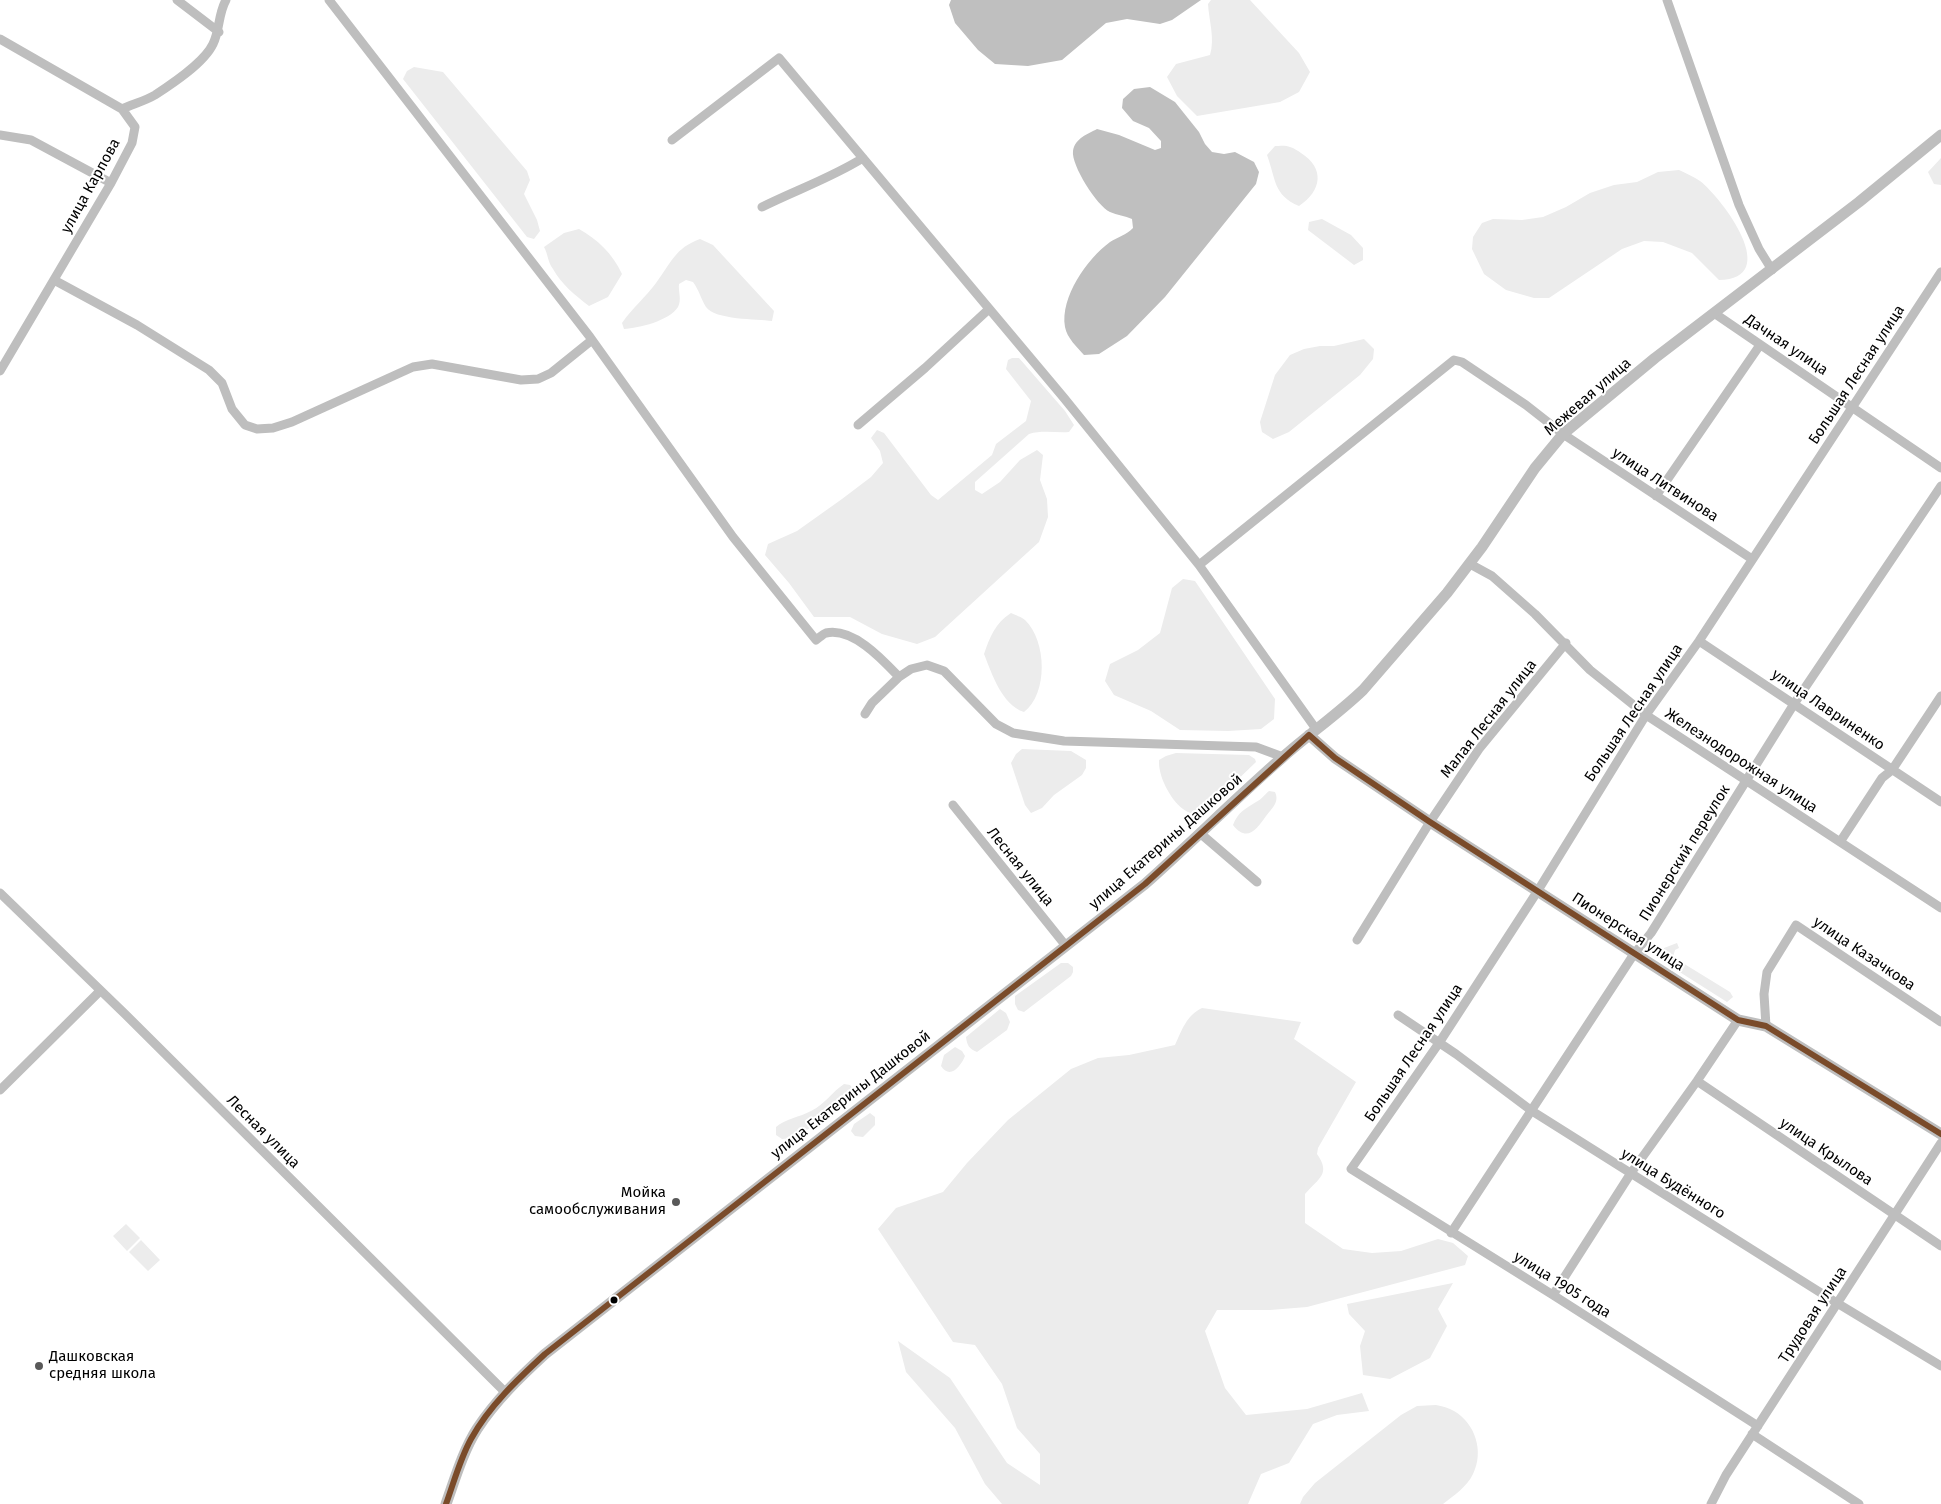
<!DOCTYPE html>
<meta charset="utf-8">
<style>
body{margin:0}
canvas{display:block;background:#fff}
</style>
<canvas width="1941" height="1504"></canvas>
<script>
const ctx = document.querySelector('canvas').getContext('2d');
ctx.lineJoin = 'round';
function fillPath(path, color) { ctx.fillStyle = color; ctx.fill(path, 'evenodd'); }
function stroke(path, color, width, dash) { ctx.strokeStyle = color; ctx.lineWidth = width; ctx.lineCap = dash ? 'butt' : 'round'; ctx.setLineDash(dash || []); ctx.stroke(path); }
function write(font, color, halo, rows, align = 'center') {
  ctx.font = font + ' "Fira Sans",sans-serif'; ctx.lineWidth = 4; ctx.setLineDash([]); ctx.textBaseline = 'middle'; ctx.strokeStyle = halo; ctx.fillStyle = color; for (const [text, x, y, turn = 0] of rows) {
    ctx.save(); ctx.translate(x, y); ctx.rotate((+turn || 0) * Math.PI / 180); ctx.textAlign = isNaN(turn) ? turn : align; if (halo) ctx.strokeText(text, 0, 0); ctx.fillText(text, 0, 0); ctx.restore();
  }
}
const green = new Path2D(`
 M 1211,0 L 1250,0 L 1299,53 L 1310,72 L 1299,92 L 1280,102 L 1197,116 L 1177,96 L 1167,77 L 1176,64 L 1210,55 C 1215,38 1209,21 1208,4 Z
 M 414,67 L 443,72 L 527,171 L 530,180 L 524,194 L 537,220 L 540,231 L 534,239 L 527,237 L 403,79 L 407,71 Z
 M 1275,146 C 1279,146 1286,145 1290,147 C 1294,148 1298,151 1301,153 C 1325,168 1322,191 1299,206 C 1273,195 1276,179 1267,155 Z
 M 1941,158 L 1941,185 L 1934,184 L 1928,172 Z
 M 1679,170 C 1686,173 1694,177 1700,181 C 1723,199 1783,279 1719,280 L 1692,253 L 1663,242 L 1644,241 L 1622,249 L 1549,298 L 1534,298 L 1506,290 L 1484,274 L 1472,249 L 1473,237 L 1482,223 L 1493,219 L 1522,220 L 1543,217 L 1566,207 L 1590,193 L 1614,185 L 1637,182 L 1658,172 Z
 M 1322,219 L 1351,235 L 1363,248 L 1363,260 L 1354,265 L 1308,230 L 1309,222 Z
 M 579,229 C 597,239 613,254 622,274 L 608,297 L 589,306 C 575,295 562,285 553,269 C 548,263 548,254 544,247 L 564,233 Z
 M 700,239 L 713,245 L 774,311 L 772,321 C 757,319 715,320 706,307 C 701,299 699,290 693,282 L 686,280 L 679,284 C 678,291 682,300 678,307 C 669,321 639,328 624,329 L 622,323 C 632,308 646,297 656,283 C 671,263 675,248 700,239 Z
 M 1364,339 L 1374,349 L 1373,359 L 1360,375 L 1289,432 L 1273,439 L 1262,432 L 1260,422 L 1275,375 L 1290,355 L 1304,349 L 1320,346 L 1334,346 Z
 M 1012,358 L 1019,358 L 1065,411 L 1074,425 L 1069,432 C 1056,433 1042,430 1029,434 L 975,482 L 975,490 L 982,494 L 1000,482 L 1020,460 L 1037,450 L 1043,455 L 1040,480 L 1047,499 L 1048,517 L 1039,542 L 935,637 L 917,644 L 882,634 L 850,617 L 814,617 L 789,583 L 765,555 L 768,544 L 797,531 L 842,499 L 871,477 L 883,463 L 880,451 L 871,438 L 877,430 L 884,433 L 931,495 L 938,500 L 992,455 L 996,444 L 1026,421 L 1031,401 L 1006,369 L 1008,360 Z
 M 1183,579 L 1195,581 L 1275,699 L 1274,719 L 1261,729 L 1228,731 L 1180,730 L 1151,711 L 1114,695 L 1105,681 L 1110,664 L 1138,650 L 1160,633 L 1172,588 Z
 M 1011,613 C 1015,615 1022,617 1025,620 C 1047,641 1048,694 1024,712 C 1002,705 992,674 984,654 C 990,637 995,623 1011,613 Z
 M 1022,749 L 1071,751 L 1086,760 L 1086,768 L 1082,775 L 1054,795 L 1042,808 L 1031,813 L 1025,805 L 1011,763 L 1016,754 Z
 M 1176,753 L 1249,755 L 1255,759 L 1256,762 L 1201,815 C 1194,814 1188,813 1183,809 C 1170,799 1158,776 1159,760 L 1166,756 Z
 M 1269,791 L 1275,792 C 1277,796 1277,800 1275,804 C 1273,808 1269,812 1266,816 C 1257,829 1247,843 1233,825 C 1238,812 1245,809 1256,802 C 1261,800 1264,795 1269,791 Z
 M 1677,943 L 1679,948 L 1675,950 L 1673,957 L 1730,992 L 1733,997 L 1727,1002 L 1667,964 L 1661,957 L 1664,948 Z
 M 1061,963 L 1068,963 L 1073,967 L 1073,972 L 1071,976 L 1024,1012 L 1018,1010 L 1015,1004 L 1015,996 Z
 M 1202,1008 L 1301,1022 L 1294,1039 L 1356,1082 L 1318,1148 L 1317,1154 C 1331,1174 1319,1178 1305,1194 L 1305,1223 L 1343,1249 L 1372,1253 L 1401,1251 L 1438,1239 L 1453,1243 L 1468,1256 L 1465,1265 L 1307,1307 L 1270,1310 L 1217,1310 L 1205,1331 L 1225,1388 L 1246,1415 L 1307,1409 L 1362,1393 L 1369,1411 L 1337,1415 L 1313,1424 L 1289,1463 L 1261,1474 L 1248,1504 L 1002,1504 L 985,1484 L 955,1428 L 906,1372 L 898,1341 L 950,1378 L 1007,1463 L 1040,1485 L 1040,1454 L 1017,1428 L 1002,1384 L 975,1345 L 953,1342 L 878,1229 L 896,1208 L 943,1192 L 967,1163 L 1008,1120 L 1071,1069 L 1098,1058 L 1129,1055 L 1175,1045 C 1182,1030 1186,1016 1202,1008 Z
 M 1000,1009 L 1006,1013 L 1010,1022 L 1007,1030 L 977,1052 C 969,1049 967,1045 966,1037 Z
 M 955,1047 L 962,1051 L 965,1056 C 961,1066 950,1080 941,1066 L 944,1055 Z
 M 844,1084 L 850,1085 L 853,1089 L 853,1095 L 837,1112 L 793,1138 L 782,1139 L 776,1135 L 776,1127 C 785,1119 800,1117 811,1111 C 825,1104 832,1092 844,1084 Z
 M 870,1113 L 875,1117 L 875,1125 L 863,1137 L 855,1136 L 851,1131 L 854,1124 Z
 M 126,1224 L 140,1238 L 127,1251 L 113,1236 Z
 M 141,1240 L 160,1260 L 148,1271 L 129,1252 Z
 M 1453,1283 L 1438,1309 L 1447,1326 L 1430,1358 L 1390,1379 L 1363,1375 L 1360,1346 L 1365,1331 L 1349,1314 L 1347,1304 Z
 M 1436,1405 C 1442,1406 1449,1408 1454,1411 C 1476,1424 1484,1452 1473,1474 C 1467,1487 1453,1496 1443,1504 L 1300,1504 L 1303,1497 L 1315,1483 L 1401,1415 L 1417,1406 Z`);
const water = new Path2D(`
 M 951,0 L 1201,0 L 1172,20 L 1160,24 L 1127,19 L 1106,23 L 1062,60 L 1028,66 L 995,64 L 978,50 L 955,23 L 949,5 Z
 M 1150,87 L 1175,102 L 1199,132 L 1205,144 L 1212,152 L 1224,154 L 1235,152 L 1254,162 L 1259,172 L 1256,184 L 1165,297 L 1127,336 L 1099,354 L 1084,355 C 1077,347 1067,338 1065,327 C 1060,297 1087,259 1110,242 C 1118,237 1126,235 1133,228 L 1132,219 C 1125,216 1117,215 1110,212 C 1097,206 1071,165 1073,151 C 1075,138 1088,134 1097,129 L 1119,135 L 1155,150 L 1161,148 L 1161,141 L 1149,128 L 1133,121 L 1122,108 L 1123,99 L 1134,89 Z`);
const minor = new Path2D(`
 M 177,0 L 219,32
 M 329,0 L 590,337 L 733,537 L 816,640 C 819,638 823,634 826,633 C 853,627 883,660 899,677
 M 1667,0 L 1739,205 L 1759,249 L 1772,270
 M 0,39 L 122,109 L 135,127 L 132,143 L 111,183 L 0,371
 M 122,109 C 133,104 145,101 155,95 C 172,84 204,63 213,44 C 220,30 218,14 226,0
 M 0,135 L 31,140 L 111,183
 M 672,140 L 779,58 L 1064,398 L 1199,565 L 1316,729
 M 762,207 C 796,190 831,178 863,158
 M 54,280 L 137,325 L 209,370 L 222,383 L 232,409 L 245,425 L 257,429 L 273,428 L 292,422 L 413,367 L 432,364 L 521,380 L 538,379 L 551,373 L 592,340
 M 1714,313 L 1941,468
 M 858,425 L 925,368 L 989,309
 M 1656,496 L 1760,345
 M 1470,564 L 1492,576 L 1535,614 L 1590,670 L 1646,715 L 1941,908
 M 1199,565 L 1454,360 L 1462,362 L 1526,405 L 1563,434 L 1752,559
 M 1699,641 L 1941,802
 M 865,714 L 872,703 L 899,677 L 911,669 L 927,665 L 944,671 L 996,724 L 1013,733 L 1064,741 L 1256,747 L 1283,757
 M 953,805 L 1066,946
 M 1201,834 L 1257,882
 M 1840,842 L 1882,778 L 1892,770 L 1941,696
 M 0,893 L 126,1015 L 505,1392
 M 1357,940 L 1430,822 L 1479,749 L 1566,643
 M 1398,1015 L 1456,1054 L 1532,1111 L 1837,1303 L 1941,1366
 M 1766,1026 L 1764,994 L 1767,972 L 1796,925 L 1941,1022
 M 1697,1081 L 1941,1246
 M 0,1090 L 100,991
 M 1451,1233 L 1634,954 L 1651,933 L 1794,704 L 1941,486
 M 1553,1295 L 1631,1173 L 1697,1081 L 1738,1020
 M 1758,1426 L 1553,1295 L 1351,1169 L 1439,1043 L 1537,892 L 1646,715 L 1699,641 L 1941,272
 M 1752,1434 L 1859,1504
 M 1711,1504 L 1726,1475 L 1941,1143`);
const tertiary = new Path2D(`
 M 1309,735 L 1335,758 L 1430,822 L 1738,1020 L 1766,1026 L 1941,1134
 M 446,1504 C 455,1479 463,1451 477,1429 C 496,1400 520,1377 545,1354 L 1145,884 C 1192,842 1236,798 1283,757 C 1309,734 1338,714 1363,690 L 1447,593 L 1482,547 L 1535,468 L 1563,434 L 1655,358 L 1859,202 L 1941,135`);
const bus1 = new Path2D(`
 M 446,1504 C 454,1482 460,1459 471,1439 C 489,1406 518,1379 545,1354 L 1145,884 L 1309,735 L 1335,758 L 1430,822 L 1738,1020 L 1766,1026 L 1941,1134`);
const markers = [
 [676,1202,5,"#595959"],
 [614,1300,4.5,"#000"],
 [39,1366,5,"#595959"]
];
const streetNames = [
 ["улица Карпова",91,186,-61],
 ["Дачная улица",1786,345,34],
 ["Большая Лесная улица",1857,375,-57],
 ["Межевая улица",1588,397,-41],
 ["улица Литвинова",1665,485,33],
 ["улица Лавриненко",1828,710,34],
 ["Большая Лесная улица",1634,713,-56],
 ["Малая Лесная улица",1489,719,-52],
 ["Железнодорожная улица",1741,761,33],
 ["улица Екатерины Дашковой",1166,842,-41],
 ["Пионерский переулок",1685,853,-58],
 ["Лесная улица",1020,867,51],
 ["Пионерская улица",1628,932,33],
 ["улица Казачкова",1864,954,34],
 ["Большая Лесная улица",1414,1053,-56],
 ["улица Екатерины Дашковой",851,1095,-38],
 ["Лесная улица",263,1132,45],
 ["улица Крылова",1826,1152,34],
 ["улица Будённого",1673,1184,32],
 ["улица 1905 года",1562,1285,32],
 ["Трудовая улица",1813,1315,-57]
];
const poiNames = [
 ["Мойка",666,1193],
 ["самообслуживания",666,1210],
 ["Дашковская",49,1357,"left"],
 ["средняя школа",49,1374,"left"]
];
fillPath(green, '#ececec');
fillPath(water, '#bfbfbf');
stroke(minor, '#bebebe', 9);
stroke(tertiary, '#bebebe', 11);
stroke(bus1, '#7a4b2a', 6);
for (const [x, y, r, color] of markers) { const dot = new Path2D(); dot.arc(x, y, r, 0, 2 * Math.PI); ctx.fillStyle = color; ctx.fill(dot); stroke(dot, '#fff', 2); }
write('15px', '#000', '#fff', streetNames);
write('15px', '#000', '#fff', poiNames, 'right');
</script>
